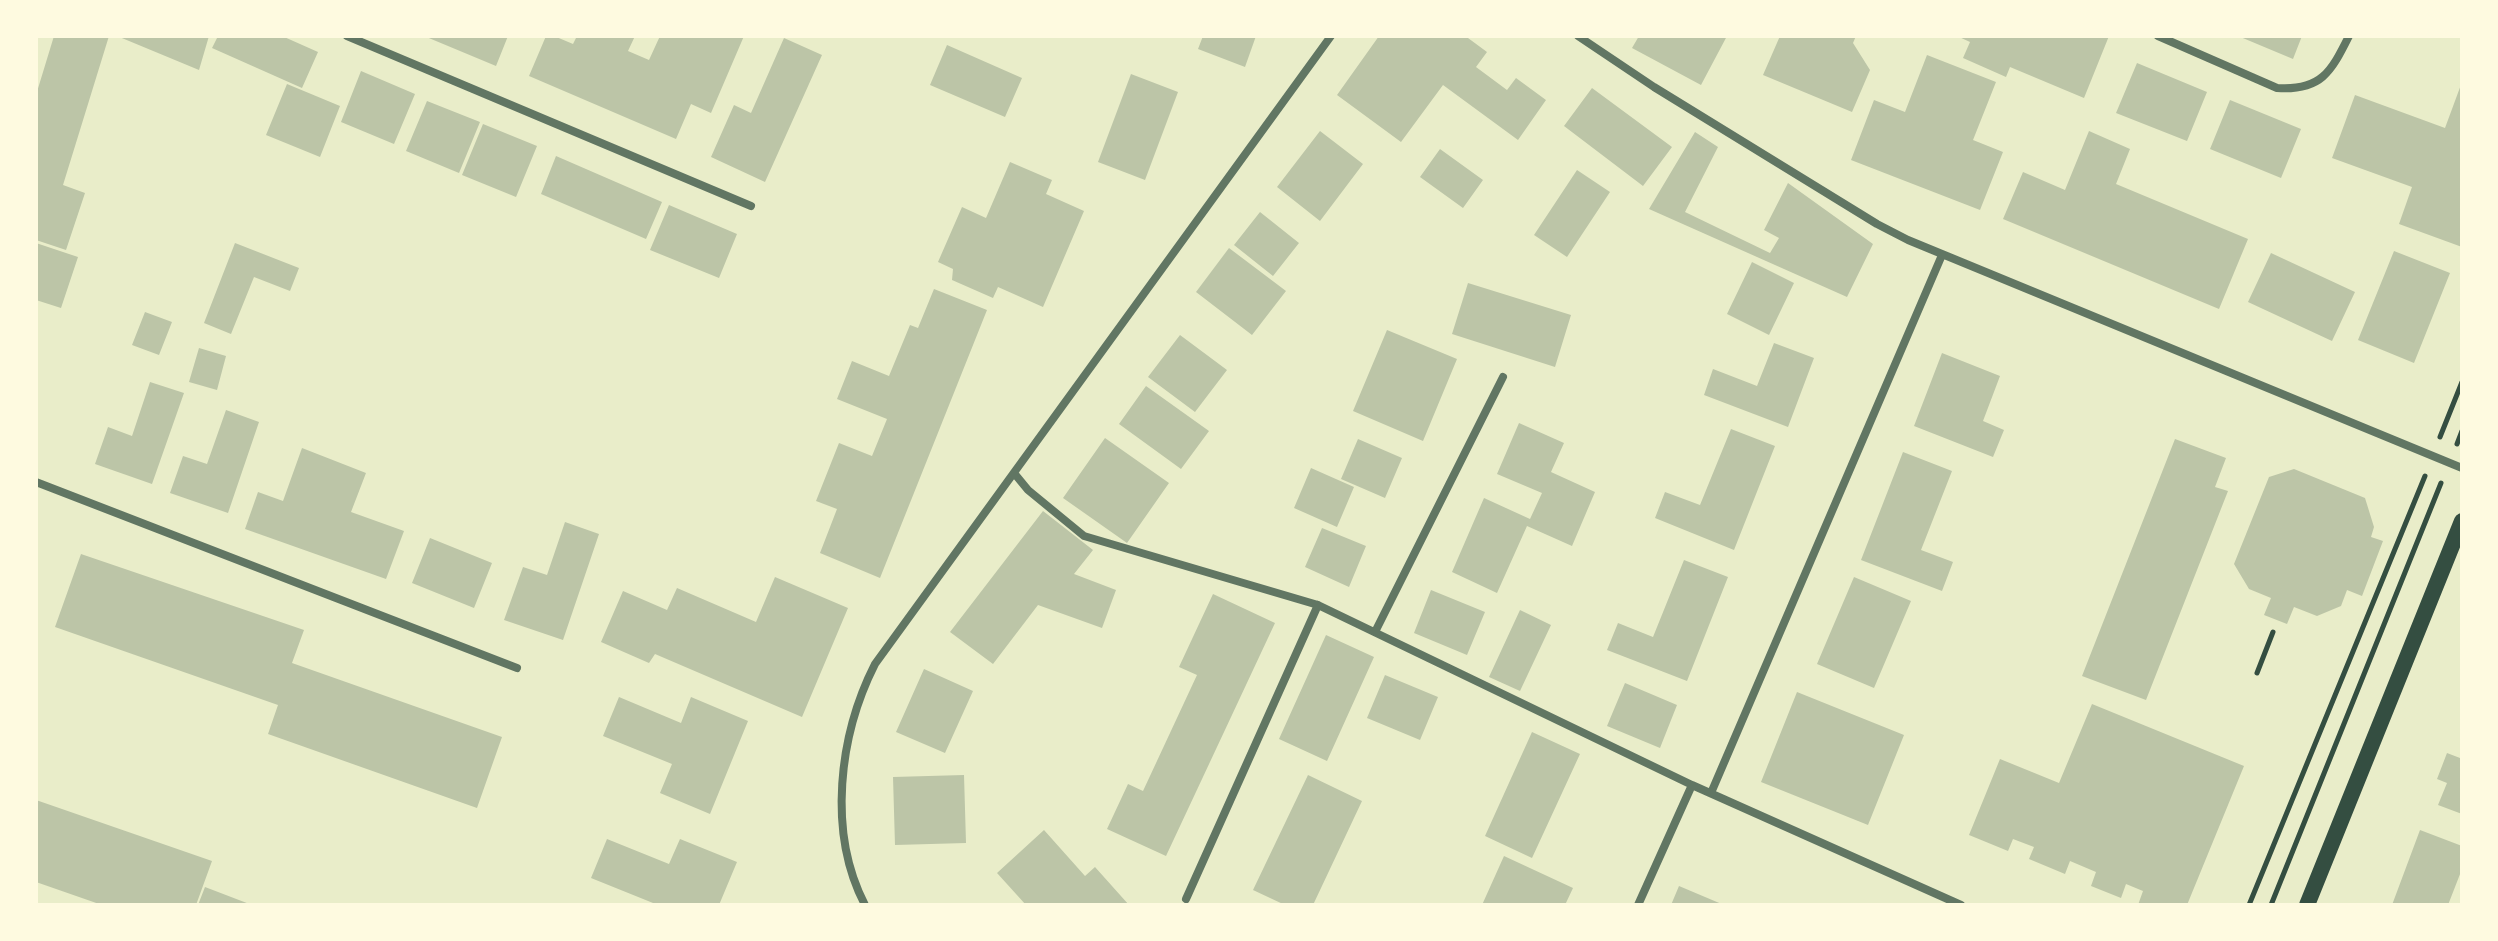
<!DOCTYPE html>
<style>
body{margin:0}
#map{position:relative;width:2498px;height:941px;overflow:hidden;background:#e9edc9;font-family:Overpass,sans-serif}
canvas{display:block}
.frame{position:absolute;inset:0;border:38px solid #fefae0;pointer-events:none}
</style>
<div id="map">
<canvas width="2498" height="941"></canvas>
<div class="frame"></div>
</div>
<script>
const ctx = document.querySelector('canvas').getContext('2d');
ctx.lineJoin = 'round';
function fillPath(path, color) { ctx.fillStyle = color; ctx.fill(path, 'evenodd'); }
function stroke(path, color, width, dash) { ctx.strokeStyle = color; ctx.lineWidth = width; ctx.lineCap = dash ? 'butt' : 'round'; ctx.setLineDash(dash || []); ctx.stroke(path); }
const building = new Path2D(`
 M 54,36 L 109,36 L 63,185 L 85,193 L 66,250 L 36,240 L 36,95 Z
 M 117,36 L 209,36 L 199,70 Z
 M 218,36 L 282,36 L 318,52 L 302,88 L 212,48 Z
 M 424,36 L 508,36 L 496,66 Z
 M 546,36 L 554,36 L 573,44 L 577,36 L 635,36 L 628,51 L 649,60 L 660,36 L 744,36 L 711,113 L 691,104 L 676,139 L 529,76 Z
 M 1203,36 L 1256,36 L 1245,67 L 1198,49 Z
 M 1379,36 L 1469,36 L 1468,38 L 1487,52 L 1476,67 L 1507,90 L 1516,78 L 1546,100 L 1518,140 L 1443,85 L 1401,142 L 1337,95 Z
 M 1639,36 L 1727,36 L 1701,85 L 1632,48 Z
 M 1780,36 L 1856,36 L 1853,43 L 1870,70 L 1852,112 L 1763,75 Z
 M 1957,36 L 2109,36 L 2084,98 L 2010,67 L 2006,77 L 1963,58 L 1970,42 Z
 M 2238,36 L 2302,36 L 2293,59 Z
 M 784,38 L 822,55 L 765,182 L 711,157 L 734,105 L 751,113 Z
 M 947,45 L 1022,78 L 1005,117 L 930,85 Z
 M 1927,55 L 1996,82 L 1973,140 L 2003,152 L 1980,210 L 1851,160 L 1874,100 L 1905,112 Z
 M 2137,63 L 2207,92 L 2187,141 L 2116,113 Z
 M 361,71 L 415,94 L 394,144 L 341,122 Z
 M 1131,74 L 1178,92 L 1145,180 L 1098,162 Z
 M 2462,82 L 2462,247 L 2399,224 L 2412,187 L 2332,158 L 2355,95 L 2445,128 Z
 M 287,84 L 340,106 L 320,157 L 266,135 Z
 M 1592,88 L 1672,147 L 1643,186 L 1564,126 Z
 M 2230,100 L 2301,129 L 2281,178 L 2210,149 Z
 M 427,101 L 480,122 L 459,173 L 406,151 Z
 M 483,124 L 537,146 L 516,197 L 462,175 Z
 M 1320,131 L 1363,164 L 1320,221 L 1277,187 Z
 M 2089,131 L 2130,149 L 2116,184 L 2248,239 L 2219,309 L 2003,219 L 2023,172 L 2065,190 Z
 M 1695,132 L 1718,147 L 1685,212 L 1770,253 L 1779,238 L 1764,230 L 1788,183 L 1873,244 L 1847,297 L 1649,209 Z
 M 1440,149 L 1483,180 L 1463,208 L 1420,177 Z
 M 556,156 L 662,202 L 646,239 L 541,194 Z
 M 1010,162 L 1052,180 L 1046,194 L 1084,211 L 1043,307 L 998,287 L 993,298 L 952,280 L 953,269 L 938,262 L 962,207 L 986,218 Z
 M 1577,170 L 1610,192 L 1567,257 L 1534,235 Z
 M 669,205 L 737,234 L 719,278 L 650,250 Z
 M 1260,212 L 1299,243 L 1273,276 L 1234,245 Z
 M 36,243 L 78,257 L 61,308 L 36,300 Z
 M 235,243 L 299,268 L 290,291 L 254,277 L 231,334 L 204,323 Z
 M 1229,248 L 1286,291 L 1252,335 L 1196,292 Z
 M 2394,251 L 2450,273 L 2414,363 L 2358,340 Z
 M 2271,253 L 2355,292 L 2332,341 L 2248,302 Z
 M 1752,262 L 1794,283 L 1769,335 L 1727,314 Z
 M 1468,283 L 1571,315 L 1555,367 L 1452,334 Z
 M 934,289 L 987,310 L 880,578 L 820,553 L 837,509 L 816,501 L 839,443 L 872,456 L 887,419 L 837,399 L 852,361 L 889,376 L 910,325 L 918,328 Z
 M 145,312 L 172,322 L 159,355 L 132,345 Z
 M 1387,330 L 1457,359 L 1423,441 L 1353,411 Z
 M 1180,335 L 1227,370 L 1195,412 L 1148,377 Z
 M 1774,343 L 1814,358 L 1788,427 L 1704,395 L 1713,369 L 1757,386 Z
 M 199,348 L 226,356 L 217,390 L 189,382 Z
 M 1942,353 L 2000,376 L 1983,421 L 2004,430 L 1993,457 L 1914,426 Z
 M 150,382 L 184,393 L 152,484 L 95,464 L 108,427 L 132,436 Z
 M 1146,386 L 1209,431 L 1181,469 L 1119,424 Z
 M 226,410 L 259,422 L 228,513 L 170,493 L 183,456 L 207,464 Z
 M 1519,423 L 1564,443 L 1551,472 L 1595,492 L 1572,546 L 1527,526 L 1497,593 L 1452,572 L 1484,498 L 1530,519 L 1542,493 L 1497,474 Z
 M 1731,429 L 1775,446 L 1734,550 L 1655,518 L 1665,492 L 1700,505 Z
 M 1105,438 L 1169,483 L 1127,543 L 1063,498 Z
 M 1358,439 L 1402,458 L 1385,498 L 1341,479 Z
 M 2175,439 L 2226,458 L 2215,487 L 2228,491 L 2146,700 L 2082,676 Z
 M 302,448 L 366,473 L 351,512 L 404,531 L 386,579 L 245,529 L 258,492 L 283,501 Z
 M 1903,452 L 1952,471 L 1921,550 L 1953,562 L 1942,591 L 1861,560 Z
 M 1311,468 L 1354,487 L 1337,527 L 1294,508 Z
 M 2294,469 L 2365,498 L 2374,527 L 2371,537 L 2383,541 L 2362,596 L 2347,590 L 2341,606 L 2317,616 L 2294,607 L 2287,624 L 2264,615 L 2271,598 L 2249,589 L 2234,564 L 2269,477 Z
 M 1043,511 L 1093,550 L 1074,574 L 1116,590 L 1102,628 L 1038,605 L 993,664 L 950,632 Z
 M 565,522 L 599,534 L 563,640 L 504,620 L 523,567 L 547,575 Z
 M 1322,528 L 1366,546 L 1349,587 L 1305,567 Z
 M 430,538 L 492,563 L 474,608 L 412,583 Z
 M 81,554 L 304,630 L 292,663 L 502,737 L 477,808 L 268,734 L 278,705 L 55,627 Z
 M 1684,560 L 1728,577 L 1687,681 L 1607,650 L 1618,623 L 1653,637 Z
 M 775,577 L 848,608 L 802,717 L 655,654 L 649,663 L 601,642 L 623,591 L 667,610 L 677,588 L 756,622 Z
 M 1854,577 L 1911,601 L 1874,688 L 1817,664 Z
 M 1431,590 L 1485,612 L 1467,655 L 1414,633 Z
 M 1213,594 L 1275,623 L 1166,856 L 1107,829 L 1128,784 L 1143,791 L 1197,675 L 1179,667 Z
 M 1520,610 L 1551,625 L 1520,691 L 1489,677 Z
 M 1326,635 L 1374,657 L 1327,761 L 1279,739 Z
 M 924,669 L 973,691 L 945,753 L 896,732 Z
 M 1385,675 L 1438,697 L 1420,740 L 1367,718 Z
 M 1625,683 L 1677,705 L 1660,748 L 1607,726 Z
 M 1797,692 L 1904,735 L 1868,825 L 1761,782 Z
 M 619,697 L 681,723 L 691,697 L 748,721 L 710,814 L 660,793 L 672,764 L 603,736 Z
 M 2092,704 L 2244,766 L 2187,905 L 2138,905 L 2143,891 L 2126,884 L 2121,898 L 2091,886 L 2096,872 L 2070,861 L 2065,874 L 2029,859 L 2034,847 L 2013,839 L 2008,851 L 1969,835 L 2000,759 L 2059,783 Z
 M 1532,732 L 1580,754 L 1532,858 L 1485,836 Z
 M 2462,752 L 2462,814 L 2438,805 L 2447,783 L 2437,779 L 2447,753 L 2460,758 Z
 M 964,775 L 966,843 L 895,845 L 893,777 Z
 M 1308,775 L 1362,801 L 1313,905 L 1285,905 L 1253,890 Z
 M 36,800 L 212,861 L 196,905 L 102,905 L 36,882 Z
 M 1044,830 L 1085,876 L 1095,867 L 1129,905 L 1026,905 L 997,873 Z
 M 2420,830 L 2462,846 L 2462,869 L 2448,905 L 2392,905 Z
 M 607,839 L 669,864 L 680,839 L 737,862 L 719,905 L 658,905 L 591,878 Z
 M 1504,856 L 1573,888 L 1565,905 L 1482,905 Z
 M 1679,886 L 1724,905 L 1671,905 Z
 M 205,887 L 252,905 L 198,905 Z`);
const path = new Path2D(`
 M 2440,437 L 2462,382
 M 2457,444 L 2462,431
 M 2257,673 L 2273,632
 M 2249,905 L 2425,476
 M 2271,905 L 2441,483`);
const minor = new Path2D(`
 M 347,36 L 751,206
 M 1578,36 L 1654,87 L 1877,224 L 1908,240 L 2462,468
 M 2158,36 L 2277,88 C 2321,91 2331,72 2349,36
 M 1014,473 L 1028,490 L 1084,536 L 1318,605 L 1692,785 L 1961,905
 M 36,482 L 517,668
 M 1375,632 L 1503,377
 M 1711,793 L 1942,255
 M 1186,899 L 1318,605
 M 865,905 C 827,832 839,735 875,664 L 1331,36
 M 1638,905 L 1692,785`);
const secondary = new Path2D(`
 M 2307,905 L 2462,521`);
fillPath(building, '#bcc5a7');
stroke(path, '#344e41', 5);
stroke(minor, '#617663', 8);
stroke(secondary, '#344e41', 16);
</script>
